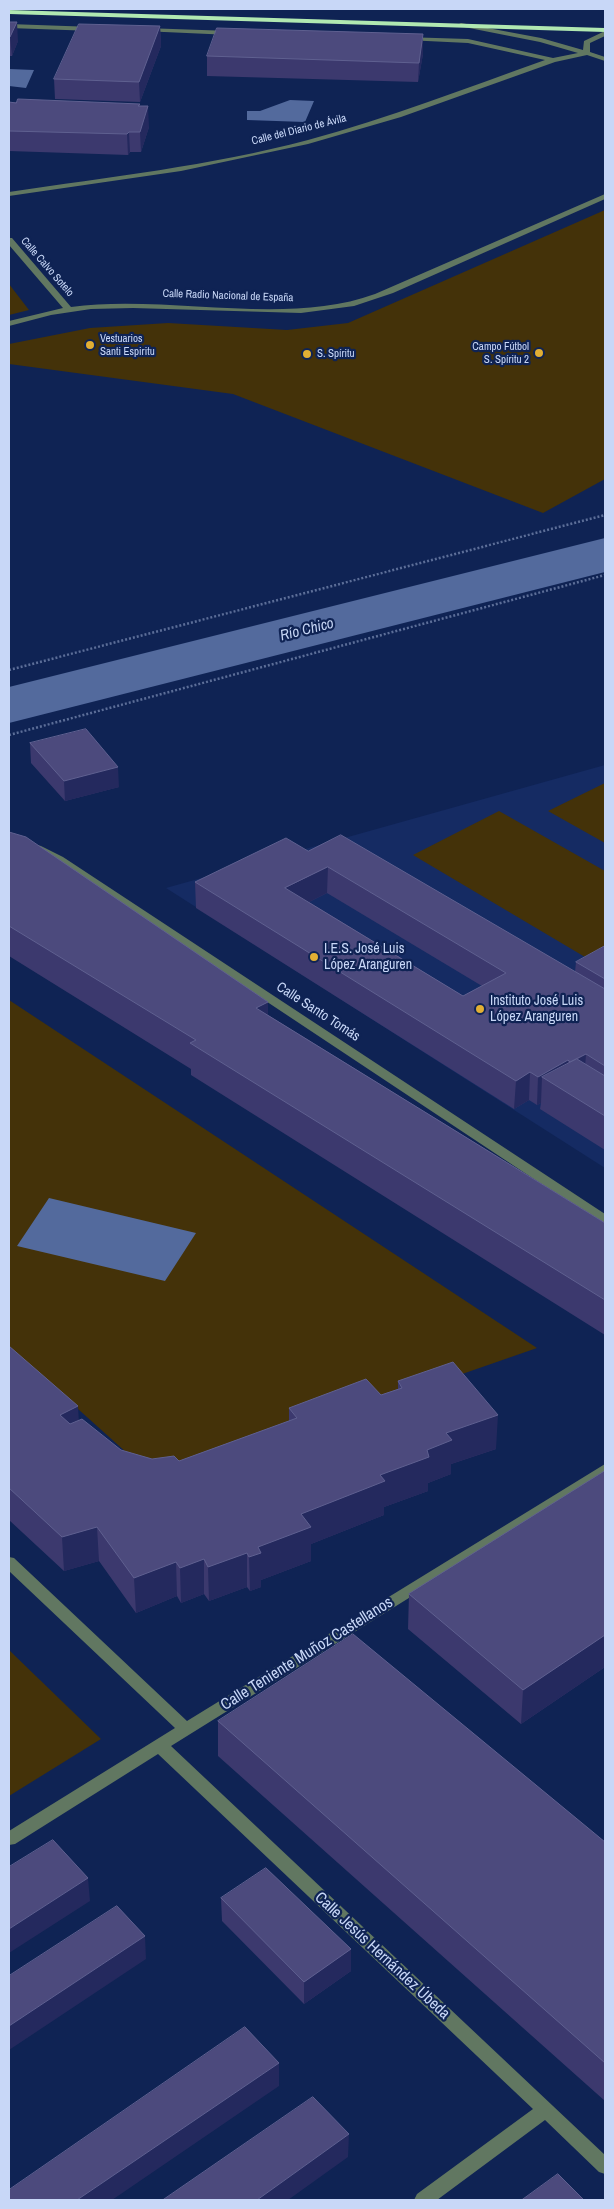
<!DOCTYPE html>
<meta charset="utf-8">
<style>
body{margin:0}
#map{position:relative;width:614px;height:2209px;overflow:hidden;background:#0f2354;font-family:"Archivo Narrow",sans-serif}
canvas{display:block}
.frame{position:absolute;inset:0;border:10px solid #c8d7f7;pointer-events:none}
</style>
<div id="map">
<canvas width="614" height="2209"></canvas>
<div class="frame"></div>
</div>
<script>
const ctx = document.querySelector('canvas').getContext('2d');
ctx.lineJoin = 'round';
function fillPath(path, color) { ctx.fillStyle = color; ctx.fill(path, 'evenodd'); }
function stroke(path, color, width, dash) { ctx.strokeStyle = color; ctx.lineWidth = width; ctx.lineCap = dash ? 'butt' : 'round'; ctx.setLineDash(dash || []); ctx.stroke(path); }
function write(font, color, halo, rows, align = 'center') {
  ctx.font = font + ' "Archivo Narrow",sans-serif'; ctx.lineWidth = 4.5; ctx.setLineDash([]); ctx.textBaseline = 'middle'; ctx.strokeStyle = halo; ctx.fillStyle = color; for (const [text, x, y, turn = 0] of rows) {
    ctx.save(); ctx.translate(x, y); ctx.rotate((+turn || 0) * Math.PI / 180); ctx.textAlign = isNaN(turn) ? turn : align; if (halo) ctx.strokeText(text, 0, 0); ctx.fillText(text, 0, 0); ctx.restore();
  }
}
const built = new Path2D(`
 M 605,765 L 605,1168 L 166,888 Z`);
const green = new Path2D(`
 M 605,210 L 605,479 L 543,513 L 233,394 L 9,364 L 9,344 L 90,328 L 168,323 L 287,330 L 348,323 Z
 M 9,284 L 29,310 L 9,315 Z
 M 605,783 L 605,843 L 548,811 Z
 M 499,811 L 605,871 L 605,946 L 585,957 L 413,855 Z
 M 9,1000 L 537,1348 L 157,1480 L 9,1347 Z
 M 9,1650 L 101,1739 L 9,1796 Z`);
const water = new Path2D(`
 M 9,69 L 34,70 L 26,88 L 9,86 Z
 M 290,100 L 314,101 L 305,122 L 247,120 L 247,111 L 260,111 Z
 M 49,1198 L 196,1233 L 165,1281 L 17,1246 Z`);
const river = new Path2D(`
 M 605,538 L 605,572 L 9,723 L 9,687 Z`);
const path = new Path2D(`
 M 9,670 L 605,515
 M 9,735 L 605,575`);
const minor = new Path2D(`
 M 461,23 L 541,38 L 583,50 L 584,41 L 605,31 L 605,36 L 590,43 L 590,52 L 605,57 L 605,61 L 587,55 L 555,62 L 401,117 L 308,144 L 181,171 L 9,196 L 9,192 C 109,177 210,166 308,140 C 388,118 467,88 545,60 L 468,43 L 406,40 L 403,38 L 404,37 L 468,39 L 553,58 L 578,53 L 540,42 L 459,26 L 459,24 Z
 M 9,24 L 94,27 L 97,29 L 94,31 L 9,28 Z
 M 144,28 L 231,31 L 234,33 L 231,35 L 142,31 L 141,30 Z
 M 605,194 L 605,199 L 393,293 L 354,306 L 301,313 L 133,308 L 91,309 L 51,315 L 9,326 L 9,321 L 63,308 L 9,245 L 9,238 L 12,238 L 71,307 C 167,294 285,327 375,294 Z
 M 9,838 L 41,846 L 63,857 L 605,1214 L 605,1224 L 600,1223 L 55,861 L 33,850 L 9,844 Z
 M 605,1464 L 605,1476 L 171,1746 L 605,2155 L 605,2174 L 599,2172 L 545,2120 L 437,2200 L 414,2200 L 417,2194 L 533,2109 L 158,1754 L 15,1844 L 9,1845 L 9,1831 L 175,1728 L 9,1571 L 9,1557 L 14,1558 L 187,1721 Z`);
const highway = new Path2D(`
 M 9,10 L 605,28 L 605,32 L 9,14 Z`);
const wall = new Path2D(`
 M 9,22 L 18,41 L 12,56 L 9,56 Z
 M 160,26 L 161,46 L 140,102 L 55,99 L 54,79 Z
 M 423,34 L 423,54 L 418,82 L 207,76 L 207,56 Z
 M 9,102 L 140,104 L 140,106 L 149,127 L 141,152 L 130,152 L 128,155 L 9,151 Z
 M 30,743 L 119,787 L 65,801 L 31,763 Z
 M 9,832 L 268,1002 L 268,1015 L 605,1223 L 605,1335 L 191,1075 L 191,1069 L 9,956 Z
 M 308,851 L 575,972 L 576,962 L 605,946 L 605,1150 L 540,1109 L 541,1103 L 537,1105 L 529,1100 L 514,1109 L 196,908 L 195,882 ZM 327,893 L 482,986 L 463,996 L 309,902 Z
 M 9,1346 L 79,1420 L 121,1450 L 152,1459 L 179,1461 L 289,1421 L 289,1408 L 381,1395 L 398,1389 L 398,1381 L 496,1449 L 451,1464 L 451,1474 L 428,1483 L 428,1491 L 384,1507 L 384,1515 L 311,1544 L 311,1561 L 261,1580 L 261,1587 L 250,1591 L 247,1587 L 209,1601 L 204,1594 L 181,1603 L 177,1596 L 136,1613 L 99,1561 L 64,1571 L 9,1520 Z
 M 605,1471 L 605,1667 L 521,1724 L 408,1629 L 409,1594 Z
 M 218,1721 L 605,1842 L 605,2101 L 218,1756 Z
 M 221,1898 L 351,1949 L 351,1971 L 304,2004 L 222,1921 Z`);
const shadedWall = new Path2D(`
 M 17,22 L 18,41 L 12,56 L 10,37 Z
 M 160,26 L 161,46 L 140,102 L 139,82 Z
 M 423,34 L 423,54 L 418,82 L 419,63 Z
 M 148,106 L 149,127 L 141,152 L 140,132 Z
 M 129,132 L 130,152 L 128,155 L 127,134 Z
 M 118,767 L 119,787 L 65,801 L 64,781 Z
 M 328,867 L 327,893 L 285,914 L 285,888 Z
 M 268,1002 L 268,1034 L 256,1008 Z
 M 586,1054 L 584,1082 L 572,1063 Z
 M 568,1060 L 566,1088 L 542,1077 L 541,1103 L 537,1105 L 538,1077 Z
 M 530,1072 L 529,1100 L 514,1109 L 516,1081 Z
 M 78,1406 L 80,1440 L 60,1415 Z
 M 498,1415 L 496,1449 L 451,1464 L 451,1474 L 428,1483 L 428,1491 L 384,1507 L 384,1515 L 311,1544 L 311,1561 L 261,1580 L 261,1587 L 250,1591 L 249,1557 L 258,1547 L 301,1514 L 380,1475 L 427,1450 L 446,1433 Z
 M 97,1527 L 99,1561 L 64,1571 L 62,1537 Z
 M 247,1553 L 247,1587 L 209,1601 L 208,1567 Z
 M 204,1559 L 204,1594 L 181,1603 L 180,1568 Z
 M 176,1562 L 177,1596 L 136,1613 L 134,1578 Z
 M 605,1635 L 605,1667 L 521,1724 L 523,1690 Z
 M 88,1878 L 90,1901 L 9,1953 L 9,1929 Z
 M 145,1936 L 146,1959 L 9,2050 L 9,2026 Z
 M 351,1949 L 351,1971 L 304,2004 L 304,1982 Z
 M 279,2063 L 279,2086 L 112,2200 L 77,2200 Z
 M 349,2134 L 348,2157 L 288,2200 L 257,2200 Z`);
const building = new Path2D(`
 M 9,22 L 17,22 L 10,37 L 9,37 Z
 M 79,24 L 160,26 L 139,82 L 54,79 Z
 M 217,28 L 423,34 L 419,63 L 207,56 Z
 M 18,99 L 140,104 L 138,106 L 148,106 L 140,132 L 129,132 L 127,134 L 9,131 L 9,102 L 16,103 Z
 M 86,729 L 118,767 L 64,781 L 30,743 Z
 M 9,832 L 26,837 L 268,1002 L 256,1008 L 605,1223 L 605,1300 L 190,1043 L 196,1040 L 9,926 Z
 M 341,835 L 605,989 L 605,1066 L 586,1054 L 570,1062 L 568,1060 L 538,1077 L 530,1072 L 516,1081 L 195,882 L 286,838 L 308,851 ZM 328,867 L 506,973 L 463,996 L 285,888 Z
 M 605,946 L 605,979 L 576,962 Z
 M 577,1059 L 605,1076 L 605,1116 L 542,1077 Z
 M 9,1346 L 78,1406 L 60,1415 L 70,1424 L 82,1419 L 121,1450 L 152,1459 L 174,1456 L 179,1461 L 297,1418 L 289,1408 L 366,1379 L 381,1395 L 402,1388 L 398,1381 L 453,1362 L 498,1415 L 446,1433 L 452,1440 L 427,1450 L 429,1457 L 380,1475 L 385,1481 L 301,1514 L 311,1527 L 258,1547 L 261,1553 L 249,1557 L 247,1553 L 208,1567 L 204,1559 L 180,1568 L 176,1562 L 134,1578 L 97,1527 L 62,1537 L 9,1488 Z
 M 605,1471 L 605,1635 L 523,1690 L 409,1594 Z
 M 353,1634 L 605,1842 L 605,2063 L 218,1721 Z
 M 53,1840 L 88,1878 L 9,1929 L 9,1867 Z
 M 266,1868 L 351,1949 L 304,1982 L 221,1898 Z
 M 117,1906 L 145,1936 L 9,2026 L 9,1976 Z
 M 245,2027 L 279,2063 L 77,2200 L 9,2200 L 9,2190 Z
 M 313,2097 L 349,2134 L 257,2200 L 163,2200 Z
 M 558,2174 L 584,2200 L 522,2200 Z`);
const markers = [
 [90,345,5,"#e2af34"],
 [539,353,5,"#e2af34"],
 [307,354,5,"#e2af34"],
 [314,957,5,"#e2af34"],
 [480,1009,5,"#e2af34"]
];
const farStreetnames = [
 ["Calle del Diario de Ávila",299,130,-14],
 ["Calle Calvo Sotelo",47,267,49],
 ["Calle Radio Nacional de España",228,296,2]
];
const farPoinames = [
 ["Vestuarios",100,339],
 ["Santi Espiritu",100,352],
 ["Campo Fútbol",529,347,"right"],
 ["S. Spíritu 2",529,360,"right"],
 ["S. Spíritu",317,354]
];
const poiNames = [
 ["I.E.S. José Luis",324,949],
 ["López Aranguren",324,965],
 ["Instituto José Luis",490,1001],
 ["López Aranguren",490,1017]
];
const streetNames = [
 ["Calle Santo Tomás",318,1012,33]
];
const waterNames = [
 ["Río Chico",307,630,-14]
];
const nearStreetnames = [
 ["Calle Teniente Muñoz Castellanos",307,1654,-32],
 ["Calle Jesús Hernández Úbeda",382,1956,43]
];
fillPath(built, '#152b63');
fillPath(green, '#443209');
fillPath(water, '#536a9d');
fillPath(river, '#536a9d');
stroke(path, '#5c6e98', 2.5, [2, 2]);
fillPath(minor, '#617761');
fillPath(highway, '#b1e8b1');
fillPath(wall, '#3c396e');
fillPath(shadedWall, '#24295e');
fillPath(building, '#4c4a7d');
stroke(building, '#5f6090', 1);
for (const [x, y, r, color] of markers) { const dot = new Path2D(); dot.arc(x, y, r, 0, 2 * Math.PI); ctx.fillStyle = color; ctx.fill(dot); stroke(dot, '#0f2354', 2); }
write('11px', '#c8d7f7', '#0f2354', farStreetnames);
write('11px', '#c8d7f7', '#0f2354', farPoinames, 'left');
write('14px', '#c8d7f7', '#0f2354', poiNames, 'left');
write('14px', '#c8d7f7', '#0f2354', streetNames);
write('italic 15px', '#c5d4f3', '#0f2354', waterNames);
write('16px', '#c8d7f7', '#0f2354', nearStreetnames);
</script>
